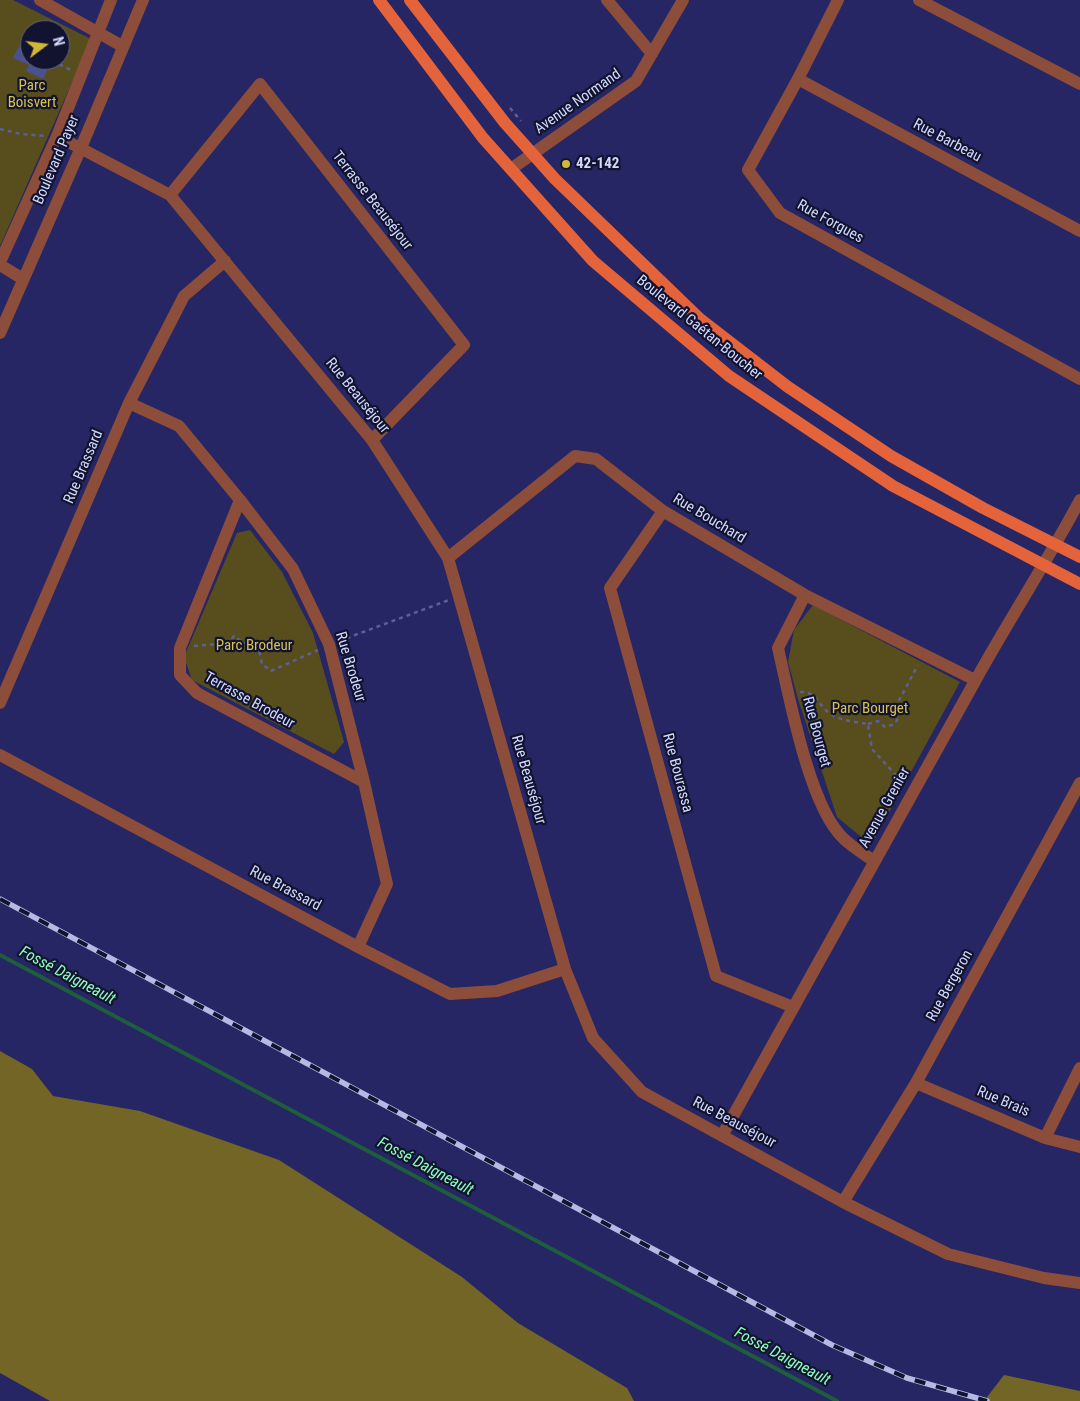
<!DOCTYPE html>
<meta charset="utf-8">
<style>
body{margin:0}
#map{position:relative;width:1080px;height:1401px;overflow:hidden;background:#252663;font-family:"Roboto Condensed",sans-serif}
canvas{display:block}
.north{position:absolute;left:20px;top:20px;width:50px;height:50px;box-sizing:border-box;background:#12142f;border:1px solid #5f6382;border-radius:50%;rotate:75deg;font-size:14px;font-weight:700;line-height:20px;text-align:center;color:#d2d9fe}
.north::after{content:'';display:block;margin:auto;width:18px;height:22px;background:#d1b736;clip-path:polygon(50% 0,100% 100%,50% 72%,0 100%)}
</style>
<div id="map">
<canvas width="1080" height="1401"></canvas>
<div class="north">N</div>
</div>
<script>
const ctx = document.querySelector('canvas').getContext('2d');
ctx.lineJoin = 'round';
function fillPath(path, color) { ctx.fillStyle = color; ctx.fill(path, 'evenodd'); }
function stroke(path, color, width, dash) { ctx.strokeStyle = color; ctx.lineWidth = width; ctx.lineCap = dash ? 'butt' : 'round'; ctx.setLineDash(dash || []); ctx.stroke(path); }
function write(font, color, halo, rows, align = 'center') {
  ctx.font = font + ' "Roboto Condensed",sans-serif'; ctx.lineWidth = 4.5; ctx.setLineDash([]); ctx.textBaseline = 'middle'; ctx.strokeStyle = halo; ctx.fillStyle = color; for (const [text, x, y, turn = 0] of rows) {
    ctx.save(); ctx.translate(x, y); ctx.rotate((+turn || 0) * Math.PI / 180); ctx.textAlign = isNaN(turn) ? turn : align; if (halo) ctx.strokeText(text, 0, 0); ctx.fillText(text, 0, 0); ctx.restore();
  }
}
const green = new Path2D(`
 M 0,0 L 13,0 L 91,39 L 0,246 ZM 30,30 L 60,30 L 60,60 L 30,60 Z
 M 250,530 L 282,572 L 313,633 L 344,742 L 334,754 L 192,680 L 184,657 L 237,533 Z
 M 813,605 L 960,682 L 874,840 L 865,840 L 837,817 L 798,699 L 788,662 L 794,630 Z`);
const forest = new Path2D(`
 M 0,1051 L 32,1069 L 53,1096 L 140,1111 L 279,1160 L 462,1277 L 518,1323 L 627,1388 L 634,1401 L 50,1401 L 0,1373 Z
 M 1004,1375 L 1080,1391 L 1080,1401 L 984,1401 Z`);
const stream = new Path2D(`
 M 0,955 L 837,1401`);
const building = new Path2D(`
 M 30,25 L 30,63 L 31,60 L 52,60 L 43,79 L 26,71 L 29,65 L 13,58 Z`);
const path = new Path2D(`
 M 52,61 L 71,70
 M 510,108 L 521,121
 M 0,129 L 21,134 L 45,136
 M 339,641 L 449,600
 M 194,646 L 229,643 L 234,636 L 244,643 L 257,641 L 262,664 L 271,671 L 318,650
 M 800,692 C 818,691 819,709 834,716 C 844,721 857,722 868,724 L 872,749 L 904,784
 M 868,724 L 878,721 L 885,727 L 895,724 L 900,714 L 896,706 L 918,665`);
const minor = new Path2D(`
 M 40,0 L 122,46
 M 607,0 L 652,54
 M 838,0 L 798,79 L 748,170 L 780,213 L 1080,379
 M 919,0 L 1080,84
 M 798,79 L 1080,231
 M 57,136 L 170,195 L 372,440 L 448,558 L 565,969 L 593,1038 L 642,1092 L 843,1202 L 948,1254 L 1044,1278 L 1080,1283
 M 511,169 L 636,81 L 683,0
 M 170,195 L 260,84 L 464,345 L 372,440
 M 0,262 L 57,136 L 111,0
 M 0,265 L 23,279
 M 0,333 L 80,150 L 143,0
 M 129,403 L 179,426 L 240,500 L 293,569 L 329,644 L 364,782 L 387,884 L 358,947
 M 240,500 L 180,648 L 180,675 L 197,693 L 364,782
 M 663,511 L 610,588 L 716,976 L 793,1007
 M 448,558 L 575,456 L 596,459 L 663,511 L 805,595 L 975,680
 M 805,595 L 778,648 C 789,695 809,806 843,838 C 852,847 864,854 874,861
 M 0,703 L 129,403 L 184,296 L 225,261
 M 0,755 L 358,947 L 450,994 L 497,991 L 565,969
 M 916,1083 L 1045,1138 L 1080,1147
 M 723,1134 C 806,984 889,833 974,683 C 1008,621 1047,562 1080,500
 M 1045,1138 L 1080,1068
 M 843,1202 L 916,1083 L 1080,783`);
const major = new Path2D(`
 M 379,0 L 483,138 L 593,261 L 729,376 L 893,486 L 1080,584
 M 410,0 L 505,123 L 555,179 L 700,319 L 788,387 L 891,456 L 983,508 L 1080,557`);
const rail = new Path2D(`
 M 0,899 L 832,1345 L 907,1378 L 987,1401`);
const markers = [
 [566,164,5,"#d1b736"]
];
const parkNames = [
 ["Parc",32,86],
 ["Boisvert",32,103],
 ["Parc Brodeur",254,646],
 ["Parc Bourget",870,709]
];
const streetNames = [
 ["Avenue Normand",578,102,-35],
 ["Rue Barbeau",947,141,28],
 ["Boulevard Payer",57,160,-67],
 ["Terrasse Beauséjour",372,201,52],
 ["Rue Forgues",830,222,29],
 ["Boulevard Gaétan-Boucher",699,328,39],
 ["Rue Beauséjour",357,396,51],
 ["Rue Brassard",84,467,-67],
 ["Rue Bouchard",709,519,31],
 ["Rue Brodeur",350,667,73],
 ["Terrasse Brodeur",249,701,29],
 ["Rue Bourget",816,732,75],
 ["Rue Bourassa",677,773,75],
 ["Rue Beauséjour",528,780,74],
 ["Avenue Grenier",885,808,-61],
 ["Rue Brassard",285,889,28],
 ["Rue Bergeron",950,986,-61],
 ["Rue Brais",1003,1102,23],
 ["Rue Beauséjour",734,1123,28]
];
const poiNames = [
 ["42-142",576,164]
];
const waterNames = [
 ["Fossé Daigneault",67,976,28],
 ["Fossé Daigneault",425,1167,28],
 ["Fossé Daigneault",782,1357,28]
];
fillPath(green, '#584e1d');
fillPath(forest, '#726526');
stroke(stream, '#1e5d3d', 4);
fillPath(building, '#4a5091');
stroke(path, '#5d6095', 2.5, [4, 4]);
stroke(minor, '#8c4d3a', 12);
stroke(major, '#e4633b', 12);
stroke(rail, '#b4bae3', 5.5);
stroke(rail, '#12142f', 4, [11]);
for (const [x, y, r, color] of markers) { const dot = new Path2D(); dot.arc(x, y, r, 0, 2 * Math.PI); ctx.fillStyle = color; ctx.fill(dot); stroke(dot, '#12142f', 2); }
write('15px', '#d9c14e', '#12142f', parkNames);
write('15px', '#d2d9fe', '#12142f', streetNames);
write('bold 15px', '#d2d9fe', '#12142f', poiNames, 'left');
write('italic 16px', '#8dfdbe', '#12142f', waterNames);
</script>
